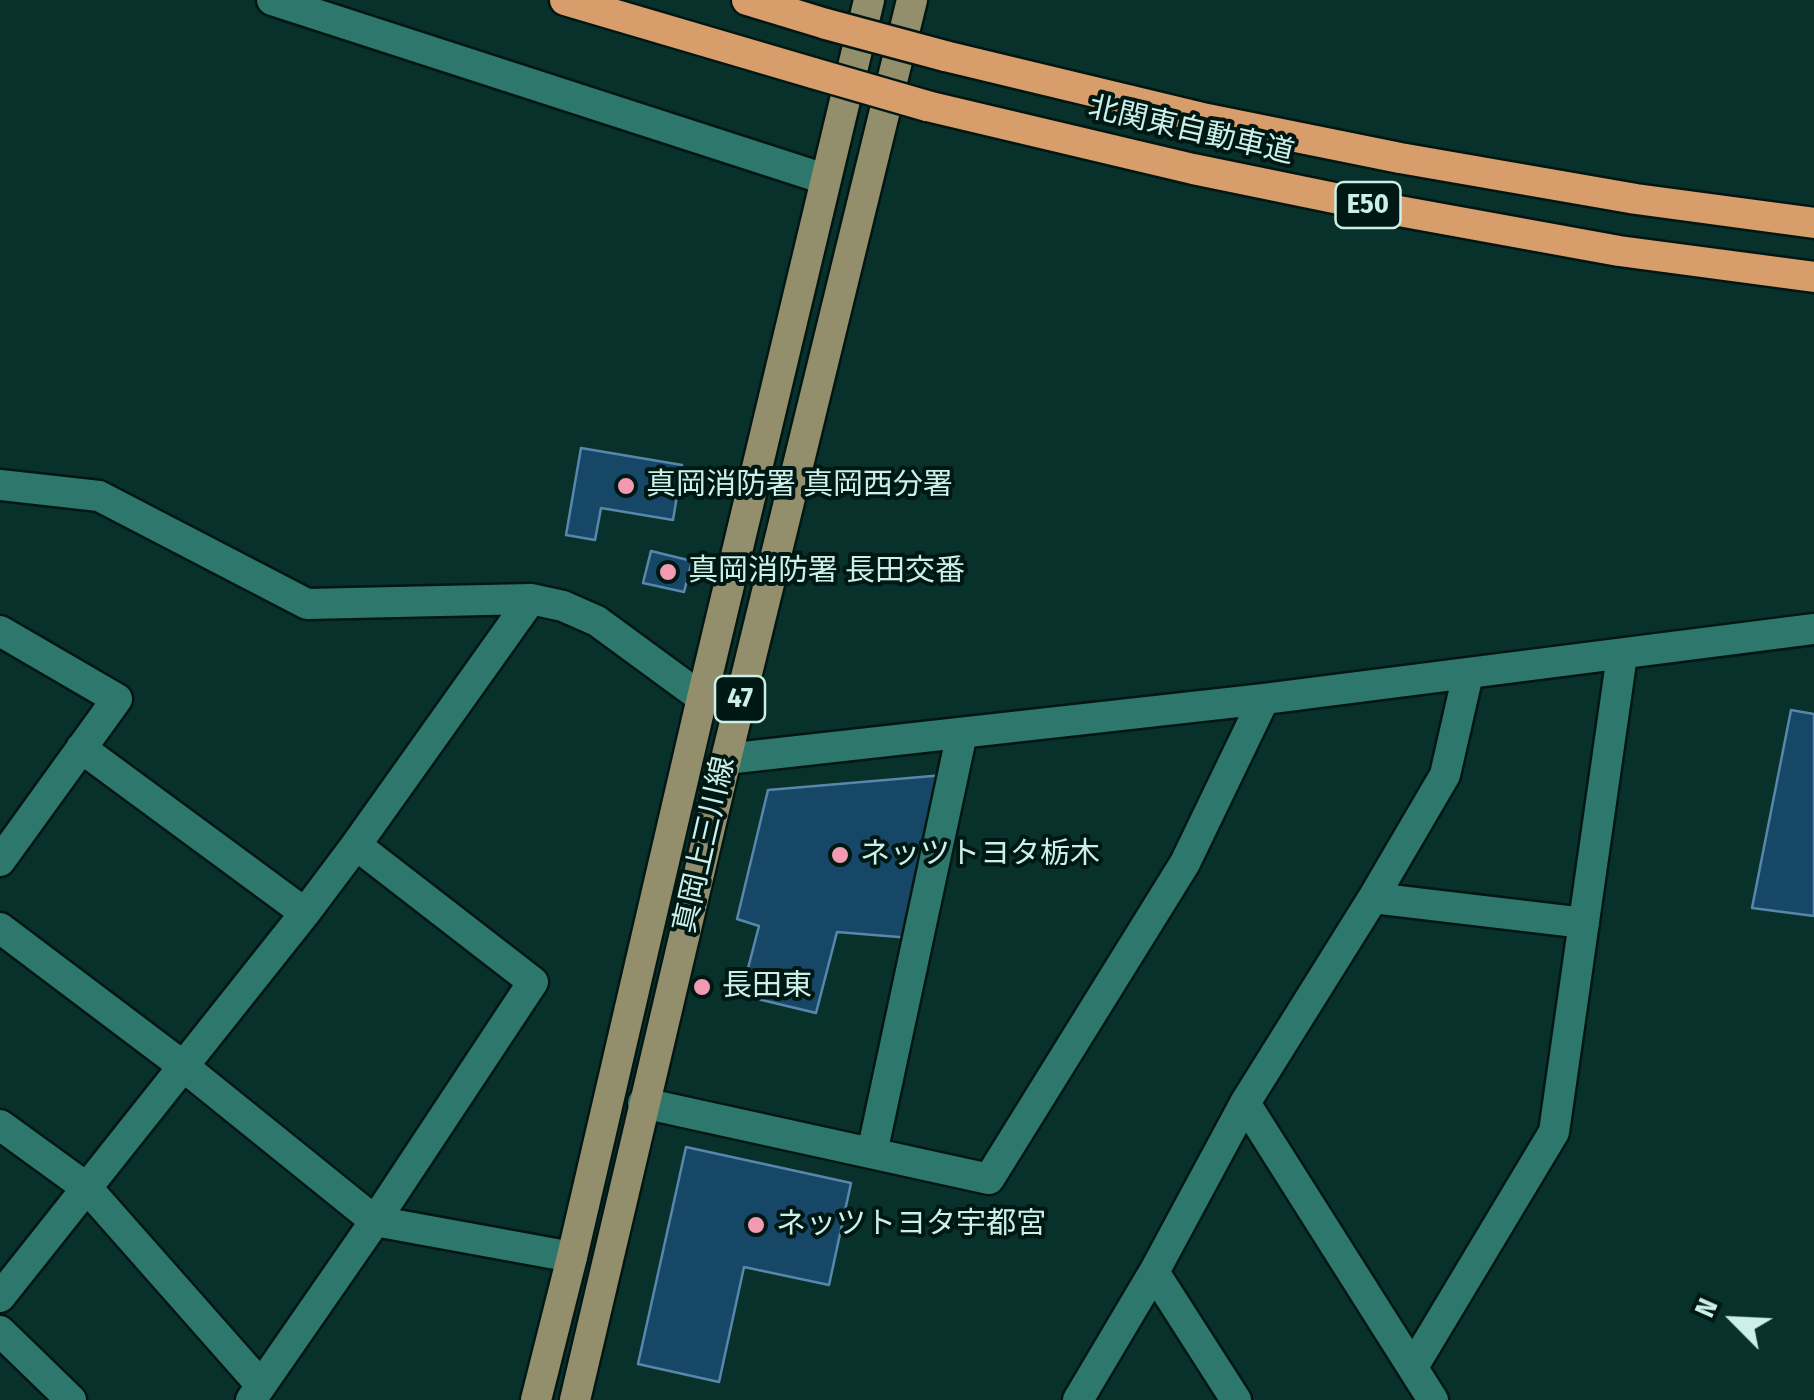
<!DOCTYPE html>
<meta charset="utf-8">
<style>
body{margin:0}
#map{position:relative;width:1814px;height:1400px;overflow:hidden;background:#08312b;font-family:"Fira Sans Condensed",sans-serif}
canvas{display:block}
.north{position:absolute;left:1684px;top:1270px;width:100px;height:100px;-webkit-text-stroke:8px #001814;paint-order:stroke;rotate:294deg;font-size:28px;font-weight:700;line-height:40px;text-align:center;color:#ccefe8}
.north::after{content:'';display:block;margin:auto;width:35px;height:45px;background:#ccefe8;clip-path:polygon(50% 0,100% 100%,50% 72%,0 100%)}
</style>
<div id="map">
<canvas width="1814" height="1400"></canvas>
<div class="north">N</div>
</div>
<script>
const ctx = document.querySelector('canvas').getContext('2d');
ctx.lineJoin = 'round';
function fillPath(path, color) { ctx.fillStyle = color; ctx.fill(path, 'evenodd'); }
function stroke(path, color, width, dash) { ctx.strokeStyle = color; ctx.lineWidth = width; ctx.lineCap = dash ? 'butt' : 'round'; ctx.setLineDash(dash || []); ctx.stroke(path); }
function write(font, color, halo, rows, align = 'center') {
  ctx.font = font + ' "Fira Sans Condensed","Noto Sans JP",sans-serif'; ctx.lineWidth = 8; ctx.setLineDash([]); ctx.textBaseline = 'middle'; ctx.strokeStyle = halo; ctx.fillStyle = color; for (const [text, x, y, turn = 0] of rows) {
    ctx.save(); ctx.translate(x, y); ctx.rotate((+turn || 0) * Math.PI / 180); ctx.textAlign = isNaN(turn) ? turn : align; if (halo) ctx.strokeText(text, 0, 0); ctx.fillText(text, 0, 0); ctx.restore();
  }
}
const building = new Path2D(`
 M 581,448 L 682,465 L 673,520 L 601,508 L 595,540 L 566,535 Z
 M 651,551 L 692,561 L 684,592 L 643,583 Z
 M 1791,710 L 1814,714 L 1814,916 L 1752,908 Z
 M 944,775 L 911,938 L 837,932 L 816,1013 L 741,995 L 759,926 L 737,919 L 768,790 Z
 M 686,1147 L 851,1183 L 829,1285 L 744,1267 L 719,1382 L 638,1364 Z`);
const street = new Path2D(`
 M 272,0 L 825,179
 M 0,485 L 99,496 L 307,604 L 531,599 L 563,606 L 597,621 L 702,698
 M 0,631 L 117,699 L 0,861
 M 81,748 L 305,913
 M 726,759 L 1264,699 L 1814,629
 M 1373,898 L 1584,923
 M 0,928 L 183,1066 L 375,1221 L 572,1257
 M 643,1103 L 989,1179 L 1185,863 L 1264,699
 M 1245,1103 L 1433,1400
 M 0,1125 L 87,1188 L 260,1384
 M 872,1153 L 962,733
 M 1154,1272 L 1236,1400
 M 0,1297 L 305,913 L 356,845 L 531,599
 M 0,1331 L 71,1400
 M 1413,1367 L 1554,1132 L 1622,655
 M 251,1400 L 375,1221 L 533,982 L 356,845
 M 1078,1400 L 1154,1272 L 1245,1103 L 1373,898 L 1445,775 L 1468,674`);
const primary = new Path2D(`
 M 536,1400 L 572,1257 L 702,698 L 869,0
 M 575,1400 L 726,759 L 912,0`);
const highway = new Path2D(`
 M 565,0 L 813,73
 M 747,0 L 826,24
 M 945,56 L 1207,119 L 1400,158 L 1636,199 L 1814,223
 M 927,106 L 1193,169 L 1388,209 L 1619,251 L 1814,277`);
const highwayBridge = new Path2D(`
 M 826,24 L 945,56
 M 813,73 L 927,106`);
const markers = [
 [626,486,10,"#f19ab2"],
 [668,572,10,"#f19ab2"],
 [840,855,10,"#f19ab2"],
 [702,987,10,"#f19ab2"],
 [756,1225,10,"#f19ab2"]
];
const shields = [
 [1368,205,65],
 [740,699,50]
];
const shieldNames = [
 ["E50",1368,205],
 ["47",740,699]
];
const streetNames = [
 ["北関東自動車道",1191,131,13],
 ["真岡上三川線",705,845,-77]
];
const poiNames = [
 ["真岡消防署 真岡西分署",646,486],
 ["真岡消防署 長田交番",688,572],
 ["ネッツトヨタ栃木",860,855],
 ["長田東",722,987],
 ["ネッツトヨタ宇都宮",776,1225]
];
fillPath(building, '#174767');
stroke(building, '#5887ab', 2.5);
stroke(street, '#021713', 35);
stroke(primary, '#021713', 35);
stroke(highway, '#021713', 35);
stroke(street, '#2e776c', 30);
stroke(primary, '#938e6b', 30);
stroke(highway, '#d79d6a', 30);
stroke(highwayBridge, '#021713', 35, []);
stroke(highwayBridge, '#d79d6a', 30);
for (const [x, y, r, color] of markers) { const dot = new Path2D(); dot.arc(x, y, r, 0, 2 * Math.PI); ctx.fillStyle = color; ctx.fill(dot); stroke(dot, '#001814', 4); }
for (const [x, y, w] of shields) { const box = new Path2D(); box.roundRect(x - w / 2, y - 23, w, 46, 8); ctx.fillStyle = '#001814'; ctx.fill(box); stroke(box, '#ccefe8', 2.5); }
write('bold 28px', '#ccefe8', null, shieldNames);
write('30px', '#ccefe8', '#001814', streetNames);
write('30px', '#ccefe8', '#001814', poiNames, 'left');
</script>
